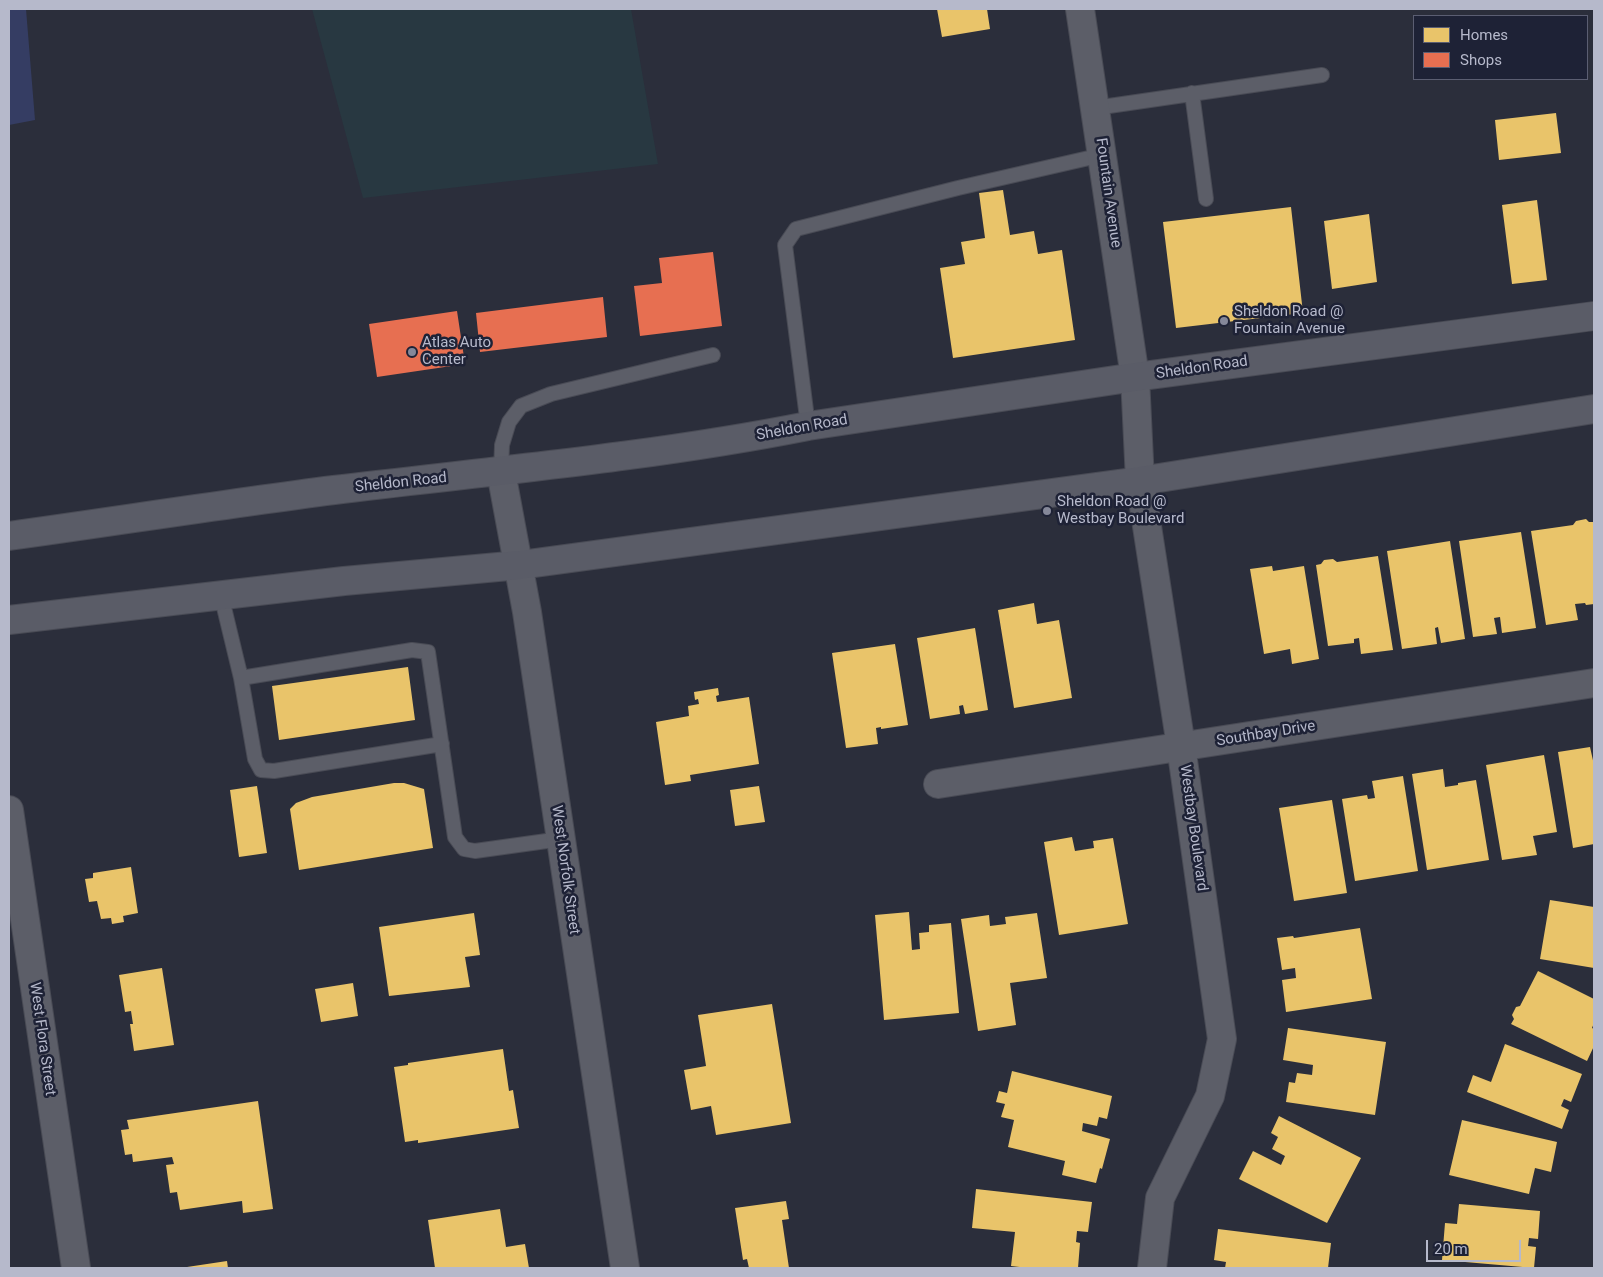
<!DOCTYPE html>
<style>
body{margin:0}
#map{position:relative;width:1603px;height:1277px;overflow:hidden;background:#2b2e3b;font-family:Roboto,sans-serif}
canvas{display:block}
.frame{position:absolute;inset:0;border:10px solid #b6b9cb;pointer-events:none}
.legend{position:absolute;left:1413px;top:15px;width:175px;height:65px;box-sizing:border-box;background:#1e2236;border:1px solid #5b5e72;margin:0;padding:6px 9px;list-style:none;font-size:15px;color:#b6b9cb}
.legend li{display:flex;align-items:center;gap:10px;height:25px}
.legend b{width:25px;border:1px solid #5b5e72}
.scale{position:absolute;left:1426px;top:1240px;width:95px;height:22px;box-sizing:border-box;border:2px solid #b6b9cb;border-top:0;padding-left:6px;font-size:15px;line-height:18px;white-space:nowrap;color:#b6b9cb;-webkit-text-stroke:4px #1e2236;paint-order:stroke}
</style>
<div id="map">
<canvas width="1603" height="1277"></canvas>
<div class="frame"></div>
<ul class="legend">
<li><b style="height:14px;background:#e9c46a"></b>Homes</li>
<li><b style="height:14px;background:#e76f51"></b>Shops</li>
</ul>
<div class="scale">20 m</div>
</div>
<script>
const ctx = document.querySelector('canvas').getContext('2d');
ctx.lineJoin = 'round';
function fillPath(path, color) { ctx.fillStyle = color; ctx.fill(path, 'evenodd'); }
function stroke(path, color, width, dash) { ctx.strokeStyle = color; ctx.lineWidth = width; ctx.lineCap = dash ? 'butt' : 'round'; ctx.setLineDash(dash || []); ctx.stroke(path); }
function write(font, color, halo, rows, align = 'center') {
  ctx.font = font + ' Roboto,sans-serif'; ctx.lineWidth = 5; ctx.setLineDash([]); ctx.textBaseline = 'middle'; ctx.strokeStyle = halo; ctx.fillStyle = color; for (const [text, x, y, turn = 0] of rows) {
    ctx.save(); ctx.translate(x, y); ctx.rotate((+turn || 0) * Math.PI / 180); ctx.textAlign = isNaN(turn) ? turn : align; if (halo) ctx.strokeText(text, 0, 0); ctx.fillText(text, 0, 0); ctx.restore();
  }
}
const green = new Path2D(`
 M 312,9 L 631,9 L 658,164 L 363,198 Z`);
const water = new Path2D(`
 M 9,9 L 26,9 L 35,120 L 9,125 Z`);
const homes = new Path2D(`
 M 937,9 L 987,9 L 990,29 L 942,37 Z
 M 1556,113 L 1561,153 L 1499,160 L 1495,120 Z
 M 1003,190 L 1010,235 L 1034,231 L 1038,254 L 1062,250 L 1075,340 L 953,358 L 940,268 L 965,264 L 961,242 L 985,238 L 979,193 Z
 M 1537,200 L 1547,280 L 1512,284 L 1502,205 Z
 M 1291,207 L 1303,313 L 1176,328 L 1163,222 Z
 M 1369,214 L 1377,282 L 1332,289 L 1324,221 Z
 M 1586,519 L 1589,522 L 1593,522 L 1594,527 L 1594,604 L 1586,605 L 1585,603 L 1575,604 L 1578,620 L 1546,625 L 1531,531 L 1573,525 L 1576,521 Z
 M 1521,532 L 1536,628 L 1502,633 L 1500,617 L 1494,618 L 1497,634 L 1473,637 L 1459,541 Z
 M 1450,541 L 1465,639 L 1441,643 L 1438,627 L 1435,628 L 1437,644 L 1402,649 L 1387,551 Z
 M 1378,556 L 1393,650 L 1361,654 L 1359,638 L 1354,639 L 1354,643 L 1328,646 L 1316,565 L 1321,564 L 1324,560 L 1333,559 L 1337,562 Z
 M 1272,566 L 1273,571 L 1304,566 L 1319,659 L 1292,664 L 1290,649 L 1264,654 L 1250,569 Z
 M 1034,603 L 1037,624 L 1059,620 L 1072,698 L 1014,708 L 998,610 Z
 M 975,628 L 988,710 L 965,714 L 963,705 L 959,706 L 960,714 L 930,719 L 917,638 Z
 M 895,644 L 908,725 L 881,729 L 881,727 L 876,728 L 878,744 L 846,748 L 832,653 Z
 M 408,667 L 415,720 L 279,740 L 272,686 Z
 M 718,688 L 719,695 L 716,696 L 717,702 L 749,697 L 759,764 L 690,775 L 691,781 L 665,785 L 656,722 L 689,716 L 688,706 L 699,704 L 698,699 L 695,700 L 694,692 Z
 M 1590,747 L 1594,765 L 1594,844 L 1573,848 L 1558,752 Z
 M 1544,755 L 1557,832 L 1533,836 L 1537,855 L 1502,860 L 1486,765 Z
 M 1443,769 L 1445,787 L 1458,785 L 1458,783 L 1476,780 L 1489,860 L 1427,870 L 1412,774 Z
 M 1403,776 L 1418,871 L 1355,881 L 1342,799 L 1367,795 L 1368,799 L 1375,798 L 1372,781 Z
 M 394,783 L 404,783 L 424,789 L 433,848 L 299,870 L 290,809 L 296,803 L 312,797 Z
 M 257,786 L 267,853 L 239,857 L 230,790 Z
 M 759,786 L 765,822 L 735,826 L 730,790 Z
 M 1332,800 L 1347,893 L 1294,901 L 1279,808 Z
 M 1072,837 L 1075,851 L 1094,848 L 1093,841 L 1113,838 L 1128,924 L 1059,935 L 1044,842 Z
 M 131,867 L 138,913 L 123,916 L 124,922 L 112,924 L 111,918 L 101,919 L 97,901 L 89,902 L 85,879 L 93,878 L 93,873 Z
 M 1550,900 L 1594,907 L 1594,968 L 1540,959 Z
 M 909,912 L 912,950 L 920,949 L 919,933 L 929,932 L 929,925 L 951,923 L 959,1013 L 884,1020 L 875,915 Z
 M 474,913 L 480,955 L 465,957 L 470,987 L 389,996 L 379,927 Z
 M 1037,913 L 1047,978 L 1010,983 L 1016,1025 L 978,1031 L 961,919 L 989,915 L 990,926 L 1006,924 L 1005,917 Z
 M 1360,928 L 1372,999 L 1286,1012 L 1282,980 L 1296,978 L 1295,968 L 1282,970 L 1277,938 L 1293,936 L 1294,938 Z
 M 162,968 L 174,1045 L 134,1051 L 130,1024 L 133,1024 L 131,1011 L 125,1012 L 119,975 Z
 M 1538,971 L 1594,999 L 1594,1023 L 1592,1028 L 1594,1029 L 1594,1046 L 1587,1061 L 1511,1024 L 1514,1019 L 1512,1015 L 1516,1007 L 1520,1006 Z
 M 353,983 L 358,1016 L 321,1022 L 315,989 Z
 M 772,1004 L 791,1123 L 716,1135 L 711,1106 L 691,1110 L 684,1070 L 706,1066 L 698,1015 Z
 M 1288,1028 L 1386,1042 L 1375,1115 L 1286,1102 L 1289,1082 L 1295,1083 L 1297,1073 L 1312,1075 L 1313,1065 L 1283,1060 Z
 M 1505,1044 L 1582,1074 L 1571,1102 L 1564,1099 L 1561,1106 L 1569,1110 L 1562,1129 L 1467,1092 L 1473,1075 L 1491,1082 Z
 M 503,1049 L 509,1091 L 513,1090 L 519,1128 L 418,1143 L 418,1140 L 405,1142 L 394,1067 L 408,1065 L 408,1063 Z
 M 1012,1071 L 1112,1096 L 1107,1119 L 1099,1117 L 1097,1126 L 1083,1123 L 1082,1131 L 1110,1139 L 1102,1169 L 1100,1168 L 1096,1183 L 1062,1175 L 1065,1161 L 1008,1147 L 1014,1120 L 1001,1117 L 1005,1104 L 996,1102 L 999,1091 L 1007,1093 Z
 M 258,1101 L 273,1209 L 243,1213 L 242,1201 L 180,1210 L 177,1192 L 170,1193 L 166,1165 L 174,1164 L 172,1157 L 133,1162 L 132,1154 L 125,1155 L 121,1130 L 129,1129 L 127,1120 Z
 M 1279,1116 L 1361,1158 L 1327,1223 L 1239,1179 L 1253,1151 L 1281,1165 L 1285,1156 L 1272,1149 L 1278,1137 L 1271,1133 Z
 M 1462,1120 L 1557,1142 L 1551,1172 L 1535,1168 L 1529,1194 L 1449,1175 Z
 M 976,1189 L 1092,1202 L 1088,1232 L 1077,1231 L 1076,1242 L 1080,1243 L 1078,1268 L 1028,1268 L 1011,1266 L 1015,1232 L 972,1228 Z
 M 786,1201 L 789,1219 L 782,1220 L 789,1268 L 749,1268 L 747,1259 L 743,1260 L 735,1208 Z
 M 1459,1204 L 1540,1211 L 1538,1239 L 1529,1238 L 1528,1246 L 1536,1247 L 1534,1268 L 1442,1260 L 1445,1223 L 1457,1224 Z
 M 500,1209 L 506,1247 L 525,1244 L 529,1268 L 435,1268 L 428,1220 Z
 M 1218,1229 L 1331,1243 L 1328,1268 L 1225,1268 L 1226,1262 L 1214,1260 Z
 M 227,1261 L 228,1268 L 187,1268 L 187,1267 Z`);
const shops = new Path2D(`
 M 713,252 L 722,326 L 640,336 L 634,286 L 662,283 L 659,258 Z
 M 603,297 L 607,337 L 480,352 L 476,313 Z
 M 457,311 L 465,364 L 377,377 L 369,324 Z`);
const service = new Path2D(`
 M 1192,93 L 1206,199
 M 1095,108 L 1322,75
 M 808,426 L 785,245 L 796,229 L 958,188 L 1102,155
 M 501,472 L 502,445 L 509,422 L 521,406 L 551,394 L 713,355
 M 221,595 L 241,678 L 412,650 L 428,652 L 455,837 L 464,849 L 475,851 L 561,839
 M 241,678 L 255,759 L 261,770 L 274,771 L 442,744`);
const minor = new Path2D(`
 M 1080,9 L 1135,377 L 1140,481 L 1181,746 L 1222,1039 L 1210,1096 L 1160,1198 L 1152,1268
 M 501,472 L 527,612 L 625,1268
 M 938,784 L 1594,683
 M 9,810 L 76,1268`);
const secondary = new Path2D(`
 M 9,536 C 117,521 225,504 334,490 C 492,471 652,457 808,426 L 1135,377 L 1594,316
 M 9,620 L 344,581 L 520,565 L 1140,481 L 1594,409`);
const markers = [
 [1224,321,5,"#858899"],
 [412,352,5,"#858899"],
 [1047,511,5,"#858899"]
];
const streetNames = [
 ["Fountain Avenue",1108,193,82],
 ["Sheldon Road",1202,368,-8],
 ["Sheldon Road",802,428,-10],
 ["Sheldon Road",401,483,-6],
 ["Southbay Drive",1266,734,-9],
 ["Westbay Boulevard",1193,828,82],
 ["West Norfolk Street",565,870,82],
 ["West Flora Street",42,1039,82]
];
const poiNames = [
 ["Sheldon Road @",1234,312],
 ["Fountain Avenue",1234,329],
 ["Atlas Auto",422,343],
 ["Center",422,360],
 ["Sheldon Road @",1057,502],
 ["Westbay Boulevard",1057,519]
];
fillPath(green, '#283841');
fillPath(water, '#353d63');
fillPath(homes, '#e9c46a');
fillPath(shops, '#e76f51');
stroke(service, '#494b55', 16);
stroke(minor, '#494b55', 30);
stroke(secondary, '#494b55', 30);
stroke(service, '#5c5e68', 14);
stroke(minor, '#5c5e68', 28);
stroke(secondary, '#5a5c67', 28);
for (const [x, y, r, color] of markers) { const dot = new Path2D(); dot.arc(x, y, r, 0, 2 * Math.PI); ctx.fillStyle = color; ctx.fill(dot); stroke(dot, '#1e2236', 2); }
write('15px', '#b6b9cb', '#1e2236', streetNames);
write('15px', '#b6b9cb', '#1e2236', poiNames, 'left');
</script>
